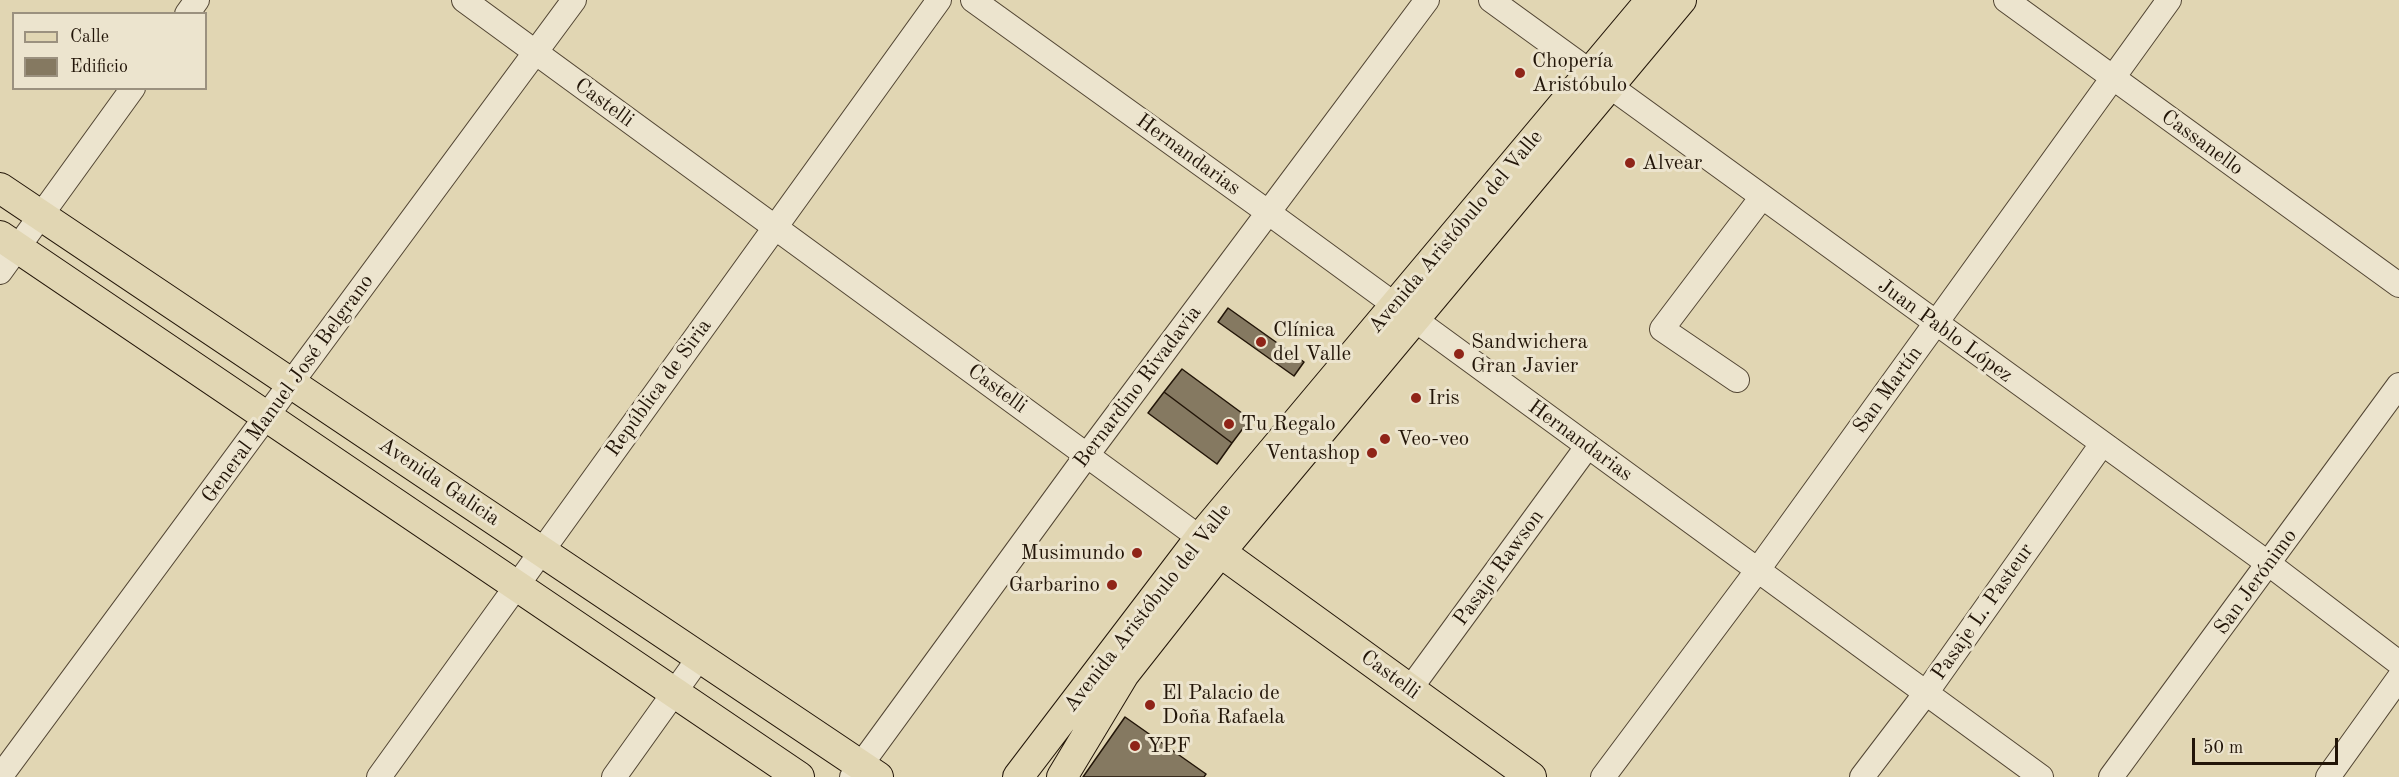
<!DOCTYPE html>
<meta charset="utf-8">
<style>
body{margin:0}
#map{position:relative;width:2399px;height:777px;overflow:hidden;background:#e1d6b3;font-family:"Old Standard TT",serif}
canvas{display:block}
.legend{position:absolute;left:12px;top:12px;width:195px;height:78px;box-sizing:border-box;background:#ece4ce;border:2px solid #9b917f;margin:0;padding:8px 10px;list-style:none;font-size:18px;color:#221508}
.legend li{display:flex;align-items:center;gap:12px;height:30px}
.legend b{width:30px;border:2px solid #9b917f}
.scale{position:absolute;left:2192px;top:738px;width:146px;height:27px;box-sizing:border-box;border:3px solid #221508;border-top:0;padding-left:8px;font-size:18px;line-height:21px;white-space:nowrap;color:#221508;-webkit-text-stroke:4px #ece4ce;paint-order:stroke}
</style>
<div id="map">
<canvas width="2399" height="777"></canvas>
<ul class="legend">
<li><b style="height:8px;background:#e1d6b3"></b>Calle</li>
<li><b style="height:16px;background:#857961"></b>Edificio</li>
</ul>
<div class="scale">50 m</div>
</div>
<script>
const ctx = document.querySelector('canvas').getContext('2d');
ctx.lineJoin = 'round';
function fillPath(path, color) { ctx.fillStyle = color; ctx.fill(path, 'evenodd'); }
function stroke(path, color, width, dash) { ctx.strokeStyle = color; ctx.lineWidth = width; ctx.lineCap = dash ? 'butt' : 'round'; ctx.setLineDash(dash || []); ctx.stroke(path); }
function write(font, color, halo, rows, align = 'center') {
  ctx.font = font + ' "Old Standard TT",serif'; ctx.lineWidth = 6; ctx.setLineDash([]); ctx.textBaseline = 'middle'; ctx.strokeStyle = halo; ctx.fillStyle = color; for (const [text, x, y, turn = 0] of rows) {
    ctx.save(); ctx.translate(x, y); ctx.rotate((+turn || 0) * Math.PI / 180); ctx.textAlign = isNaN(turn) ? turn : align; if (halo) ctx.strokeText(text, 0, 0); ctx.fillText(text, 0, 0); ctx.restore();
  }
}
const building = new Path2D(`
 M 1228,308 L 1304,362 L 1294,376 L 1218,322 Z
 M 1182,369 L 1250,419 L 1232,443 L 1164,392 Z
 M 1164,392 L 1232,443 L 1217,464 L 1148,413 Z
 M 1125,717 L 1206,774 L 1204,777 L 1083,777 Z`);
const minor = new Path2D(`
 M 464,0 L 1200,538
 M 973,0 L 1269,213 L 2041,777
 M 1491,0 L 2269,564 L 2399,663
 M 2006,0 L 2399,285
 M 187,14 L 197,0
 M 0,272 L 133,88
 M 1737,380 L 1662,329 L 1762,197
 M 1410,689 L 1587,447
 M 0,777 L 574,0
 M 379,777 L 939,0
 M 614,777 L 699,658
 M 852,777 L 1087,455 L 1427,0
 M 1603,777 L 1757,571 L 2169,0
 M 1862,777 L 1926,693 L 2102,444
 M 2111,777 L 2399,385
 M 2328,777 L 2399,678`);
const major = new Path2D(`
 M 0,188 L 878,777
 M 0,236 L 799,777
 M 1205,541 L 1531,777
 M 1018,777 L 1200,538 L 1651,0
 M 1062,777 L 1124,674 L 1220,552 L 1681,0`);
const markers = [
 [1520,73,6,"#8f2418"],
 [1630,163,6,"#8f2418"],
 [1261,342,6,"#8f2418"],
 [1459,354,6,"#8f2418"],
 [1416,398,6,"#8f2418"],
 [1229,424,6,"#8f2418"],
 [1385,439,6,"#8f2418"],
 [1372,453,6,"#8f2418"],
 [1137,553,6,"#8f2418"],
 [1112,585,6,"#8f2418"],
 [1150,705,6,"#8f2418"],
 [1135,746,6,"#8f2418"]
];
const poiNames = [
 ["Chopería",1532,61],
 ["Aristóbulo",1532,85],
 ["Alvear",1642,163],
 ["Clínica",1273,330],
 ["del Valle",1273,354],
 ["Sandwichera",1471,342],
 ["Gran Javier",1471,366],
 ["Iris",1428,398],
 ["Tu Regalo",1241,424],
 ["Veo-veo",1397,439],
 ["Ventashop",1360,453,"right"],
 ["Musimundo",1125,553,"right"],
 ["Garbarino",1100,585,"right"],
 ["El Palacio de",1162,693],
 ["Doña Rafaela",1162,717],
 ["YPF",1147,746]
];
const streetNames = [
 ["Castelli",604,103,36],
 ["Cassanello",2202,143,36],
 ["Hernandarias",1188,155,36],
 ["Avenida Aristóbulo del Valle",1456,232,-50],
 ["Juan Pablo López",1945,331,36],
 ["Bernardino Rivadavia",1138,387,-53],
 ["República de Siria",659,388,-54],
 ["General Manuel José Belgrano",288,389,-54],
 ["Castelli",997,389,36],
 ["San Martín",1888,390,-54],
 ["Hernandarias",1580,441,36],
 ["Avenida Galicia",439,482,34],
 ["Pasaje Rawson",1499,568,-54],
 ["San Jerónimo",2256,582,-54],
 ["Avenida Aristóbulo del Valle",1148,608,-52],
 ["Pasaje L. Pasteur",1983,612,-55],
 ["Castelli",1390,675,36]
];
fillPath(building, '#857961');
stroke(building, '#221508', 1.5);
stroke(minor, '#524533', 26);
stroke(major, '#221508', 32);
stroke(minor, '#ece4ce', 24);
stroke(major, '#e1d6b3', 30);
for (const [x, y, r, color] of markers) { const dot = new Path2D(); dot.arc(x, y, r, 0, 2 * Math.PI); ctx.fillStyle = color; ctx.fill(dot); stroke(dot, '#ece4ce', 2); }
write('21px', '#221508', '#ece4ce', poiNames, 'left');
write('21px', '#221508', '#ece4ce', streetNames);
</script>
